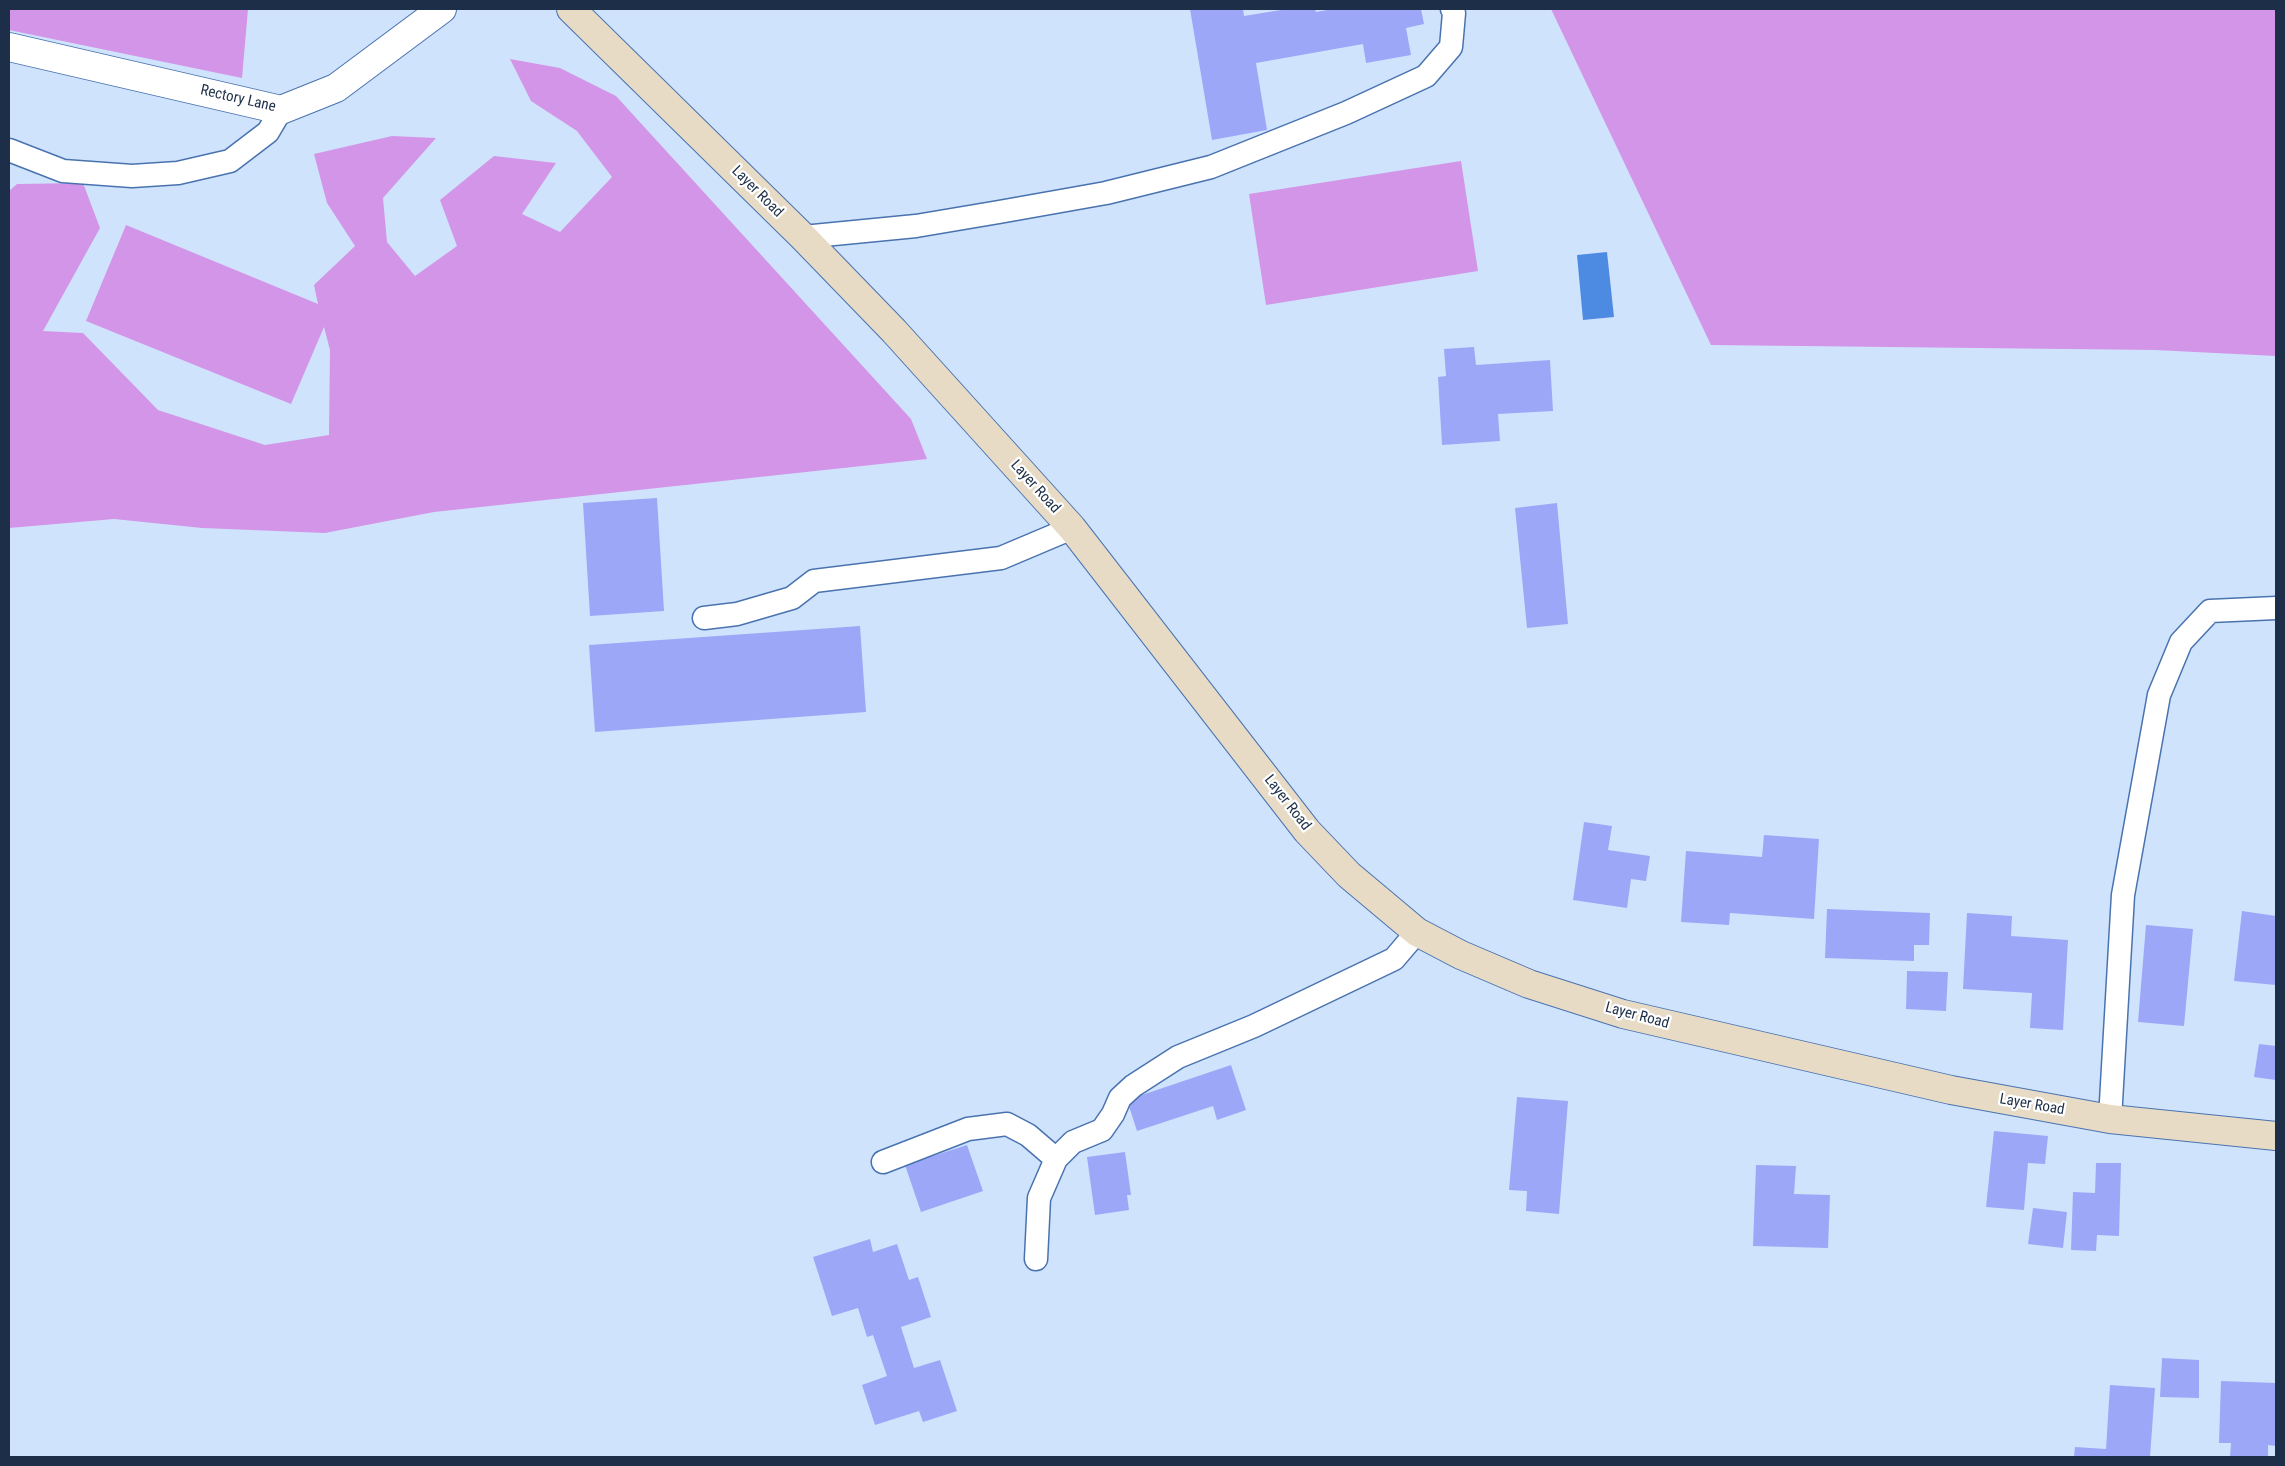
<!DOCTYPE html>
<style>
body{margin:0}
#map{position:relative;width:2285px;height:1466px;overflow:hidden;background:#d0e3fd;font-family:"Roboto Condensed",sans-serif}
canvas{display:block}
.frame{position:absolute;inset:0;border:10px solid #1d2f48;pointer-events:none}
</style>
<div id="map">
<canvas width="2285" height="1466"></canvas>
<div class="frame"></div>
</div>
<script>
const ctx = document.querySelector('canvas').getContext('2d');
ctx.lineJoin = 'round';
function fillPath(path, color) { ctx.fillStyle = color; ctx.fill(path, 'evenodd'); }
function stroke(path, color, width, dash) { ctx.strokeStyle = color; ctx.lineWidth = width; ctx.lineCap = dash ? 'butt' : 'round'; ctx.setLineDash(dash || []); ctx.stroke(path); }
function write(font, color, halo, rows, align = 'center') {
  ctx.font = font + ' "Roboto Condensed",sans-serif'; ctx.lineWidth = 4.5; ctx.setLineDash([]); ctx.textBaseline = 'middle'; ctx.strokeStyle = halo; ctx.fillStyle = color; for (const [text, x, y, turn = 0] of rows) {
    ctx.save(); ctx.translate(x, y); ctx.rotate((+turn || 0) * Math.PI / 180); ctx.textAlign = isNaN(turn) ? turn : align; if (halo) ctx.strokeText(text, 0, 0); ctx.fillText(text, 0, 0); ctx.restore();
  }
}
const green = new Path2D(`
 M 9,9 L 248,9 L 242,78 L 9,30 Z
 M 1551,9 L 2276,9 L 2276,356 L 2155,350 L 1711,345 Z
 M 510,59 L 560,68 L 616,96 L 911,419 L 927,459 L 434,512 L 325,533 L 202,528 L 114,519 L 9,528 L 9,191 L 17,184 L 83,183 L 100,228 L 43,331 L 83,333 L 158,410 L 265,445 L 329,435 L 330,350 L 324,327 L 291,404 L 86,321 L 126,225 L 318,304 L 314,285 L 355,246 L 327,203 L 314,154 L 392,136 L 436,138 L 383,198 L 387,242 L 415,276 L 457,246 L 440,200 L 494,156 L 556,163 L 522,214 L 560,232 L 612,177 L 577,131 L 531,101 Z
 M 1461,161 L 1478,271 L 1266,305 L 1249,194 Z`);
const water = new Path2D(`
 M 1607,252 L 1614,317 L 1583,320 L 1577,255 Z`);
const building = new Path2D(`
 M 1190,9 L 1243,9 L 1244,16 L 1287,9 L 1315,9 L 1316,12 L 1333,9 L 1421,9 L 1424,24 L 1406,28 L 1411,55 L 1366,63 L 1363,44 L 1256,63 L 1267,130 L 1212,140 Z
 M 1474,347 L 1476,365 L 1550,360 L 1553,411 L 1498,414 L 1500,441 L 1442,445 L 1438,377 L 1446,376 L 1444,349 Z
 M 657,498 L 664,611 L 590,616 L 583,503 Z
 M 1557,503 L 1568,624 L 1527,628 L 1515,508 Z
 M 860,626 L 866,712 L 595,732 L 589,645 Z
 M 1584,822 L 1612,826 L 1608,850 L 1650,856 L 1646,881 L 1631,879 L 1627,908 L 1573,900 Z
 M 1764,835 L 1819,839 L 1814,919 L 1730,913 L 1729,925 L 1681,922 L 1686,851 L 1762,857 Z
 M 1827,909 L 1930,913 L 1929,945 L 1914,945 L 1914,961 L 1825,958 Z
 M 2242,911 L 2276,916 L 2276,985 L 2234,981 Z
 M 1967,913 L 2012,916 L 2011,936 L 2068,940 L 2063,1030 L 2030,1028 L 2032,993 L 1963,989 Z
 M 2146,925 L 2193,929 L 2184,1026 L 2138,1022 Z
 M 1907,971 L 1948,972 L 1946,1011 L 1906,1009 Z
 M 2259,1044 L 2276,1046 L 2276,1080 L 2254,1077 Z
 M 1231,1065 L 1246,1110 L 1217,1120 L 1213,1106 L 1137,1131 L 1127,1100 Z
 M 1517,1097 L 1568,1101 L 1559,1214 L 1526,1211 L 1527,1191 L 1509,1190 Z
 M 1994,1131 L 2048,1136 L 2045,1164 L 2028,1163 L 2024,1210 L 1986,1207 Z
 M 967,1145 L 983,1191 L 921,1212 L 905,1165 Z
 M 1125,1152 L 1131,1195 L 1127,1195 L 1129,1210 L 1095,1215 L 1087,1157 Z
 M 2096,1163 L 2121,1163 L 2119,1236 L 2097,1235 L 2096,1251 L 2071,1250 L 2073,1192 L 2095,1193 Z
 M 1756,1165 L 1796,1166 L 1794,1194 L 1830,1195 L 1828,1248 L 1753,1246 Z
 M 2033,1208 L 2067,1212 L 2063,1248 L 2028,1244 Z
 M 870,1239 L 873,1252 L 897,1244 L 909,1280 L 918,1277 L 931,1317 L 901,1327 L 914,1368 L 940,1360 L 957,1411 L 923,1422 L 919,1411 L 875,1425 L 862,1385 L 887,1376 L 873,1335 L 867,1337 L 858,1308 L 832,1316 L 813,1257 Z
 M 2162,1358 L 2199,1360 L 2199,1398 L 2160,1397 Z
 M 2221,1381 L 2276,1383 L 2276,1446 L 2268,1445 L 2268,1457 L 2230,1457 L 2231,1443 L 2219,1443 Z
 M 2110,1385 L 2155,1388 L 2150,1457 L 2074,1457 L 2075,1447 L 2106,1449 Z`);
const lane = new Path2D(`
 M 9,150 L 63,171 L 132,176 L 178,173 L 230,161 L 268,132 L 281,110
 M 803,237 L 916,226 L 999,212 L 1106,193 L 1211,167 L 1346,113 L 1426,76 L 1451,47 L 1454,13 L 1452,9
 M 704,618 L 737,614 L 792,598 L 814,581 L 1001,558 L 1072,528
 M 2110,1119 L 2123,895 L 2159,695 L 2181,642 L 2210,611 L 2276,608
 M 883,1162 L 968,1129 L 1007,1124 L 1028,1135 L 1056,1159
 M 1036,1259 L 1039,1198 L 1056,1159 L 1073,1142 L 1102,1130 L 1113,1114 L 1120,1098 L 1133,1086 L 1178,1057 L 1254,1026 L 1394,959 L 1417,932`);
const street = new Path2D(`
 M 9,47 L 281,110 L 336,88 L 442,9`);
const secondary = new Path2D(`
 M 571,9 L 803,237 L 894,331 L 1072,528 L 1307,831 L 1349,875 L 1417,932 L 1461,955 L 1529,984 L 1623,1014 L 1951,1090 L 2110,1119 L 2276,1136`);
const streetNames = [
 ["Rectory Lane",238,99,13],
 ["Layer Road",757,192,45],
 ["Layer Road",1035,487,48],
 ["Layer Road",1287,803,52],
 ["Layer Road",1637,1016,15],
 ["Layer Road",2032,1105,10]
];
fillPath(green, '#d395e8');
fillPath(water, '#4d8be2');
fillPath(building, '#9ca7f8');
stroke(lane, '#4973af', 25);
stroke(street, '#4973af', 30);
stroke(secondary, '#4973af', 30);
stroke(lane, '#fff', 22);
stroke(street, '#fff', 28);
stroke(secondary, '#e8dbc6', 28);
write('15px', '#1d2f48', '#fff', streetNames);
</script>
